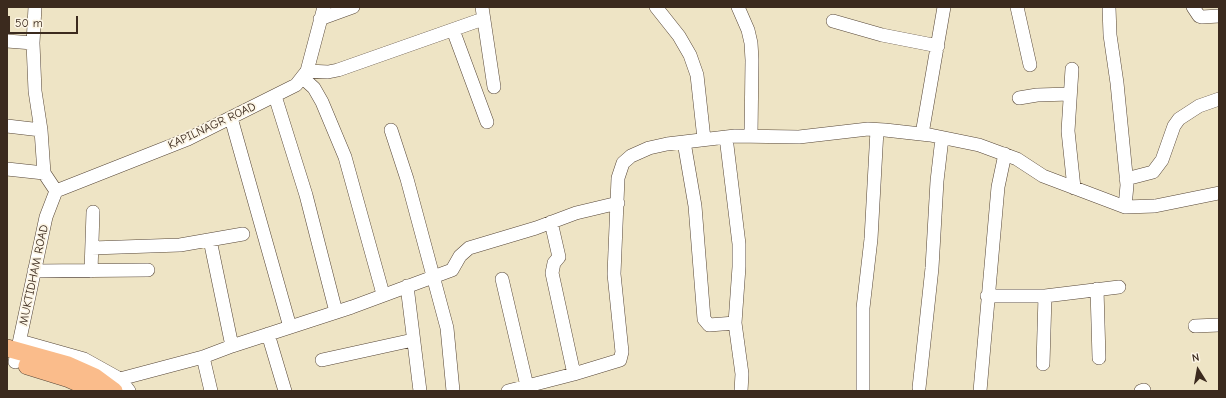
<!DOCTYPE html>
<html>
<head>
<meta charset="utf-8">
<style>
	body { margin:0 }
	#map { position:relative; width:1226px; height:398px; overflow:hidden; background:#eee4c5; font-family:"Comic Neue",sans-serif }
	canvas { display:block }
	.frame { position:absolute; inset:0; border:8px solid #3b2a1e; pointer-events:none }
	.north { position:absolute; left:1178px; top:350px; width:40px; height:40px; -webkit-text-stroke:3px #fcf5e5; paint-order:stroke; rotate:349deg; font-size:11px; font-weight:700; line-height:16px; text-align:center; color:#3b2a1e }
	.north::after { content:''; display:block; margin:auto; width:14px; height:18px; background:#3b2a1e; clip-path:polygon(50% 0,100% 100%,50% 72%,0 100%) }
	.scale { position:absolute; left:8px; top:16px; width:70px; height:18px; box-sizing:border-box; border:2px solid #3b2a1e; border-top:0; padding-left:5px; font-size:12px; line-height:14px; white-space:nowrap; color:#3b2a1e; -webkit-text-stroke:3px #fcf5e5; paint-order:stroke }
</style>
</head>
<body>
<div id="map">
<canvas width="1226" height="398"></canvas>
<div class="frame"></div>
<div class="north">N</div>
<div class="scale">50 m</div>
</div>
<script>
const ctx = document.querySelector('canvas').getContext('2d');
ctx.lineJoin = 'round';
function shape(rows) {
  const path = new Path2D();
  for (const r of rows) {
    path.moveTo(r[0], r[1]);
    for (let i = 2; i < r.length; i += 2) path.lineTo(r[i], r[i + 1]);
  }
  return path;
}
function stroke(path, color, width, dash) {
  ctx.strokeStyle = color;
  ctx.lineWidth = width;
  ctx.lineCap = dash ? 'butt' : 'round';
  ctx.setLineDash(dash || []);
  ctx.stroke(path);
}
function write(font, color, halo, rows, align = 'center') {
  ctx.font = font + ' "Comic Neue",sans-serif';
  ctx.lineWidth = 3.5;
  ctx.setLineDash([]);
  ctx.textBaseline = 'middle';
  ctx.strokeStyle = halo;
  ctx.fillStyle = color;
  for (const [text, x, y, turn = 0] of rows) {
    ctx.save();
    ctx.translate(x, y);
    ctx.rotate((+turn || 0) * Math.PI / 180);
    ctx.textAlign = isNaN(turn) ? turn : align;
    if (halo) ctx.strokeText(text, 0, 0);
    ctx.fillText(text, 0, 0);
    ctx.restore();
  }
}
const minor = shape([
	[35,7,33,43,35,91,41,130,44,173,56,191],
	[482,7,494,87],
	[656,7,679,36,690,55,697,75,704,139],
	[738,7,748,30,751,43,752,60,751,136],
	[1017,7,1030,65],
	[1109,7,1110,35,1117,83,1127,185,1125,207],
	[1193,7,1199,16,1202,17,1219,16],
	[320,19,353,7],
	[833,21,882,35,938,46],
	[453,30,487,122],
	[7,41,33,43],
	[1072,69,1068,131,1074,188],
	[307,71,328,72,338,70,483,19],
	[303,78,314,88,322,102,345,157,383,294],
	[275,96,306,195,336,312],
	[1019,98,1037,95,1070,94],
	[231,118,290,327],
	[7,126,41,130],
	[391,130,407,179,447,328,453,391],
	[922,134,944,7],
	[726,137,739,244,739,267,735,323,742,374,741,391],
	[684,142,695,206,704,319,709,325,735,323],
	[7,169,44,173],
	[1126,179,1153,172,1162,160,1174,126,1179,119,1199,106,1219,99],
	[551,222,559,257,554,263,552,273,574,374],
	[210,240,232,346],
	[92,248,180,245,243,234],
	[34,271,148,270],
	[91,271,93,212],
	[502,279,527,386],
	[407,286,420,391],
	[1097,289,1099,358],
	[987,296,1045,296,1119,287],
	[1195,326,1219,325],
	[268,334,285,391],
	[20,341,84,359,120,379,129,391],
	[203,357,211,391],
	[322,360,413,340],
	[15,362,46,217,56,191,188,139,296,85,307,71,324,7],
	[1043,364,1045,296],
	[120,379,203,357,232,346,352,307,452,270,460,256,469,248,536,228,576,213,618,203],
	[919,388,932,268,937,181,942,138],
	[508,391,574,374,620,360,622,352,614,274,618,178,623,163,631,156,649,148,667,144,735,136,799,137,868,129,885,130,930,135,979,145,1017,159,1043,176,1125,207,1155,206,1219,193],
	[863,391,863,308,871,239,877,130],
	[980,391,998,187,1005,154],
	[1141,391,1144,390]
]);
const major = shape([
	[7,348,68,365,95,377,114,391],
	[27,366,69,379,96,391]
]);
stroke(minor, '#564637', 14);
stroke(major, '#564637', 18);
stroke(minor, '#fff', 13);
stroke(major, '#fabc8b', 17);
write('12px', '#3b2a1e', '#fcf5e5', [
	["KAPILNAGR ROAD",212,126,-25],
	["MUKTIDHAM ROAD",34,275,-78]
]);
</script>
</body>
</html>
